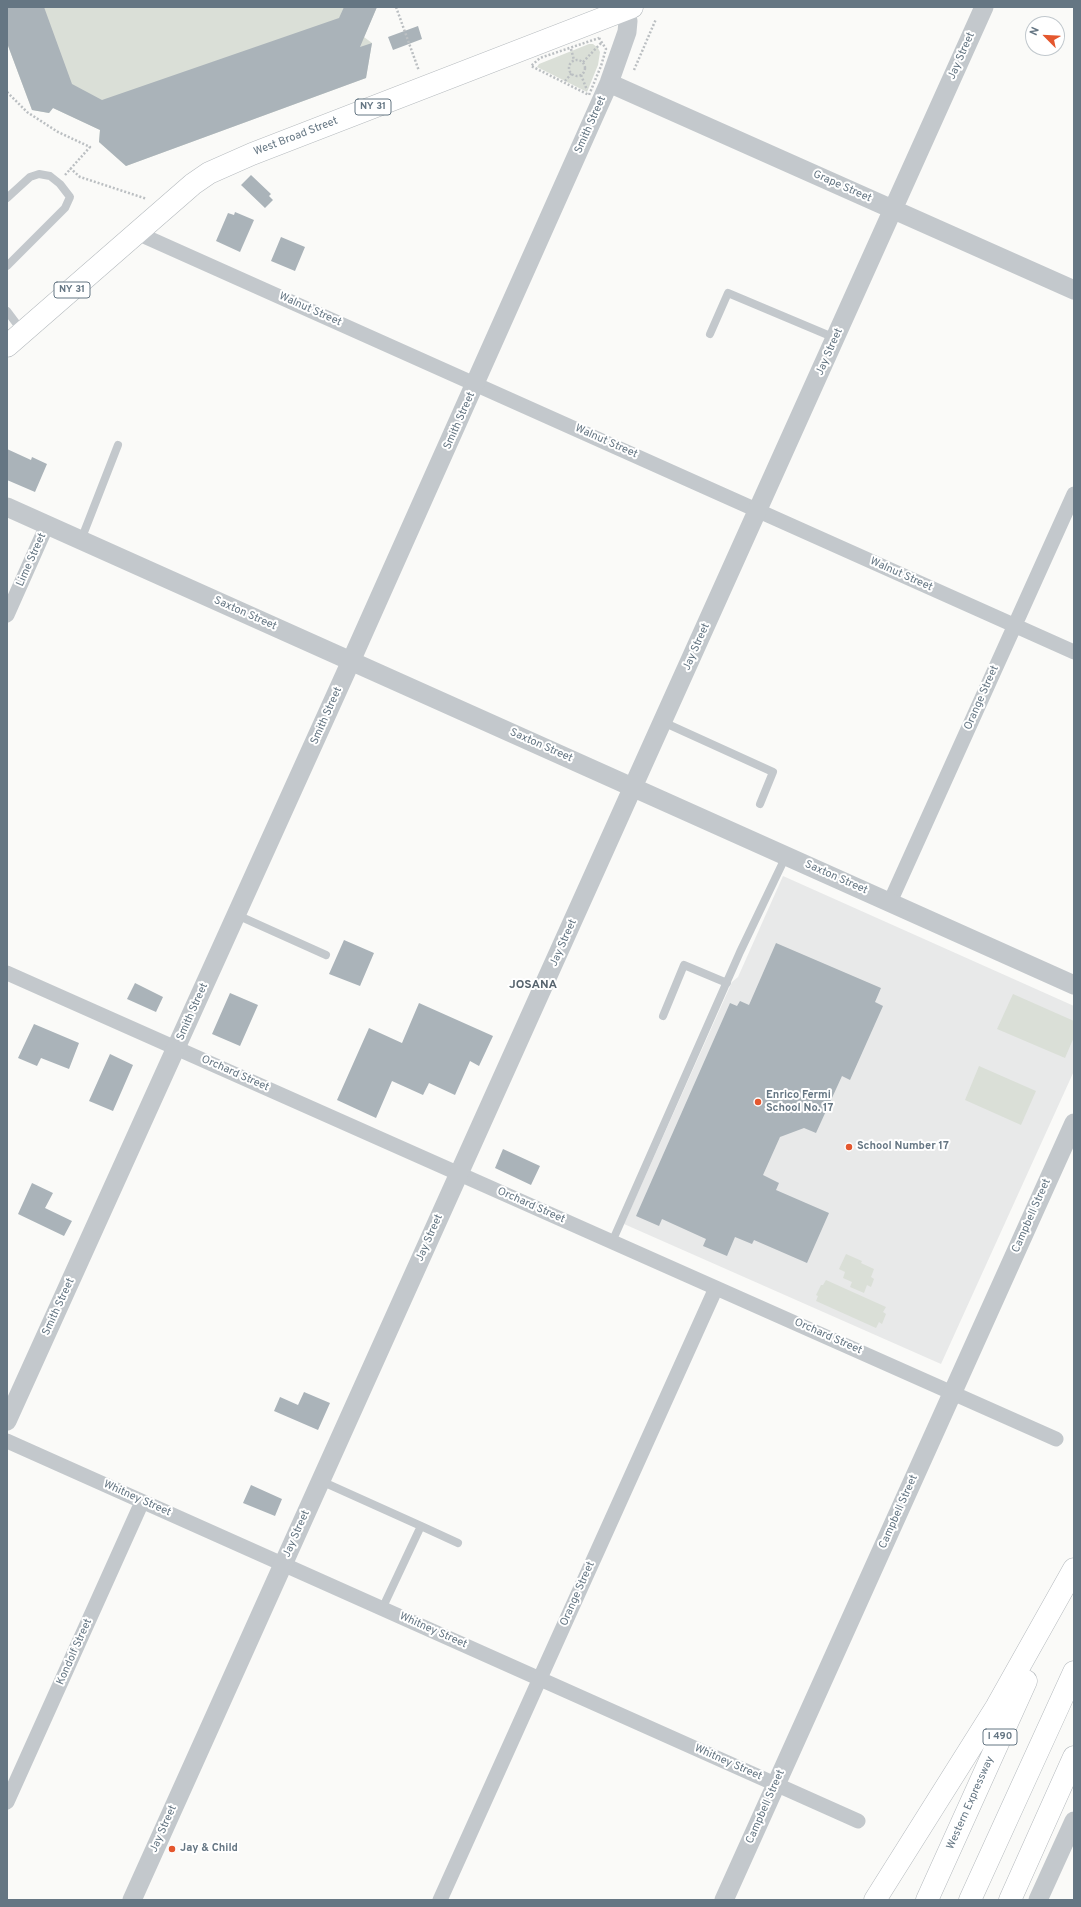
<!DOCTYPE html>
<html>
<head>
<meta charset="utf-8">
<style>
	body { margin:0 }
	#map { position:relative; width:1081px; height:1907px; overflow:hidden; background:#fafaf8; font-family:Overpass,sans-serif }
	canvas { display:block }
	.frame { position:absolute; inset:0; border:8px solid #657683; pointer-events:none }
	.north { position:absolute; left:1025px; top:16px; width:40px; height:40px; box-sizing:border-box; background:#fff; border:1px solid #c1c8cd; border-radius:50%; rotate:294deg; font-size:11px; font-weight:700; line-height:16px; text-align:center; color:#657683 }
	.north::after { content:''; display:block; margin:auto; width:14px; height:18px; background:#e4572e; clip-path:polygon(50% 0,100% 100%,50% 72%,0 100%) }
</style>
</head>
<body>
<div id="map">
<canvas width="1081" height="1907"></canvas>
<div class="frame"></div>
<div class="north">N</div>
</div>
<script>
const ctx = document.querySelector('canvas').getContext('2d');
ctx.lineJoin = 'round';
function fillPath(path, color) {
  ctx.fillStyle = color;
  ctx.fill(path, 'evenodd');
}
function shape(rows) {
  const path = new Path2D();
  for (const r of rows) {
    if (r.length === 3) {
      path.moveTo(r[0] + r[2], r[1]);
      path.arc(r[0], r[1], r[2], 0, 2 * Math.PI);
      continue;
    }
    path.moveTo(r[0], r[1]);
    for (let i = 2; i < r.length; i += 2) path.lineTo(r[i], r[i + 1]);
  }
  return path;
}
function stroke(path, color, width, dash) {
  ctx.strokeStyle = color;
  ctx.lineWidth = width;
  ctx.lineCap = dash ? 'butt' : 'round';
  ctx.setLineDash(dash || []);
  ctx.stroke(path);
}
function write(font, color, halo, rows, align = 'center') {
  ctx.font = font + ' Overpass,sans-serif';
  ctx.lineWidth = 4;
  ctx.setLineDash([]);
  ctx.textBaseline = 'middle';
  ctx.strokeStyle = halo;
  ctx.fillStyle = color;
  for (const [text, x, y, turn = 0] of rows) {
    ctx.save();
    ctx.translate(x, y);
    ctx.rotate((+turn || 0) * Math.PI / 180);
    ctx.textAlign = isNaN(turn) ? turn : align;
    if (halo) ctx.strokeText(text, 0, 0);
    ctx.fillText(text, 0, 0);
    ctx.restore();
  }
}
fillPath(shape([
	[783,876,1074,1006,1074,1071,941,1364,624,1224,732,982,738,977]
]), '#e8e9e9');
fillPath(shape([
	[7,7,377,7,364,37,372,43,366,78,126,166,99,142,100,130,53,108,49,113,32,110,7,43],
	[589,44,593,44,598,48,600,52,598,65,587,92,537,67,539,64],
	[1013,994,1074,1021,1074,1037,1065,1058,997,1029],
	[979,1066,1036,1091,1021,1125,965,1100],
	[846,1254,862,1261,861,1263,874,1269,871,1277,874,1279,871,1287,867,1285,864,1293,850,1287,852,1282,843,1278,845,1272,839,1269],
	[826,1280,886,1307,883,1312,886,1314,882,1324,879,1322,876,1328,816,1301,818,1296,816,1295,821,1285,823,1285]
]), '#dadfd7');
fillPath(shape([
	[7,7,44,7,72,84,102,100,339,18,344,7,377,7,360,47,372,43,366,78,126,166,99,142,100,130,53,108,49,113,32,110,7,43],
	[418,26,422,39,393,50,388,37],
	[251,175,271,194,269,196,273,200,265,208,241,185],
	[235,212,254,220,240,252,216,241,228,213,234,215],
	[281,237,305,247,295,271,271,261],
	[7,449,31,460,32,457,47,464,35,492,7,480],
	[344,940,374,953,360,986,329,974],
	[776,943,881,988,875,1002,883,1006,850,1080,842,1076,816,1133,804,1128,780,1137,763,1175,779,1183,776,1190,829,1213,807,1263,754,1240,752,1244,735,1237,727,1256,703,1246,706,1239,662,1219,659,1226,636,1216,730,1003,737,1006,740,1001,749,1005],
	[135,983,163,997,156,1012,127,999],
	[230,993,258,1005,240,1046,212,1034],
	[419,1003,493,1036,479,1066,470,1061,455,1095,429,1083,423,1095,392,1081,376,1118,337,1100,369,1028,402,1043],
	[34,1024,79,1043,69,1069,41,1058,37,1066,18,1058],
	[110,1054,133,1065,113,1111,89,1101],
	[503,1149,540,1166,531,1185,495,1168],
	[32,1183,53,1193,45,1208,72,1221,64,1236,18,1214],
	[304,1392,330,1403,318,1430,274,1411,280,1397,298,1405],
	[251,1485,282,1499,275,1516,243,1503]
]), '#aab3b9');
const primary = shape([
	[7,346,193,184,209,173,252,154,632,7]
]);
const motorway = shape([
	[875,1900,997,1706,1074,1569],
	[927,1900,1026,1681],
	[970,1900,1074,1672],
	[1010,1900,1074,1757]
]);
stroke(primary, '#b5babe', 23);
stroke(motorway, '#b4b9bd', 23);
stroke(shape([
	[396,7,419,71],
	[599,38,606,49,601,66,589,95,531,66,540,58,599,38],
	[571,49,574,60],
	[577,68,8],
	[583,62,602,42],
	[634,70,656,19],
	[581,75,587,90],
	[565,81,572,73],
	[7,92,27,112,58,132,90,147,65,175],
	[70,168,80,177,147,199]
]), '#bbbfc2', 2.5, [2, 2]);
stroke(shape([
	[7,198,30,177,39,174,50,176,60,184,70,197,65,208,7,266],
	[7,311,22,331],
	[710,334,728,293,835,338],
	[81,540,118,445],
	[663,722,773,772,760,804],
	[237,915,326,955],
	[663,1016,684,965,727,983],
	[612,1242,740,952,786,856],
	[321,1481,421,1526,382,1609],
	[421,1526,458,1543]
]), '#c3c8cc', 8);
stroke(shape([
	[137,233,1074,652],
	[7,615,47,525],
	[890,902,1074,494],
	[7,973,1056,1439],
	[7,1441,858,1821],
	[7,1802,142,1502],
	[440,1900,716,1288]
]), '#c3c8cc', 15);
stroke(shape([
	[609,83,1074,290],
	[7,507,1074,985],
	[7,1421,351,661,609,83,627,32,628,21,624,7],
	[132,1900,984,7],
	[724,1900,1074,1123],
	[1038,1900,1074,1821]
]), '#c3c8cc', 19);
stroke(primary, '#fff', 22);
stroke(motorway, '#fff', 22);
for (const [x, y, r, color] of [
	[758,1102,4,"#e4572e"],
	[849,1147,4,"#e4572e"],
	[172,1849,4,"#e4572e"]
]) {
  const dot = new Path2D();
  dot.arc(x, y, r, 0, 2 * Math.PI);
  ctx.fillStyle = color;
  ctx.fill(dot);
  stroke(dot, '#fff', 1.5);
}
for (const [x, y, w] of [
	[373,107,36],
	[72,290,36],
	[1000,1737,34]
]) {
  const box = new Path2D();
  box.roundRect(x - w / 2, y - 8, w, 16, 3);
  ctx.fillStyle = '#fff';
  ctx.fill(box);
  stroke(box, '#657683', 1);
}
write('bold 10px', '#657683', null, [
	["NY 31",373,107],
	["NY 31",72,290],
	["I 490",1000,1737]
]);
write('11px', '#657683', '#fff', [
	["Jay Street",962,56,-66],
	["Smith Street",591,125,-66],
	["West Broad Street",296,137,-21],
	["Grape Street",842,187,24],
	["Walnut Street",310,310,24],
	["Jay Street",830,352,-66],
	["Smith Street",460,421,-66],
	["Walnut Street",606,442,24],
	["Lime Street",32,560,-66],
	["Walnut Street",901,575,24],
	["Saxton Street",245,614,24],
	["Jay Street",697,647,-66],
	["Orange Street",982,698,-66],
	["Smith Street",327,716,-66],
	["Saxton Street",541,746,24],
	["Saxton Street",836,878,24],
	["Jay Street",564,943,-66],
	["Smith Street",193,1012,-66],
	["Orchard Street",235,1074,24],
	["Orchard Street",531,1206,24],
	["Campbell Street",1032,1216,-66],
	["Jay Street",430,1238,-66],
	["Smith Street",59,1307,-65],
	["Orchard Street",828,1337,24],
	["Whitney Street",137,1499,24],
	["Campbell Street",899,1512,-66],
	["Jay Street",297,1534,-66],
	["Orange Street",578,1594,-66],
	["Whitney Street",433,1631,24],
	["Kondolf Street",75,1652,-66],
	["Whitney Street",728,1763,24],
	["Western Expressway",971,1803,-66],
	["Campbell Street",766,1807,-66],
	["Jay Street",164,1829,-66]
]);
write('bold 11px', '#657683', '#fff', [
	["Enrico Fermi",766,1096],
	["School No. 17",766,1109],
	["School Number 17",857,1147],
	["Jay & Child",180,1849]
], 'left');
write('bold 12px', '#57646e', '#fff', [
	["JOSANA",533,986]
]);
</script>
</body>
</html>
